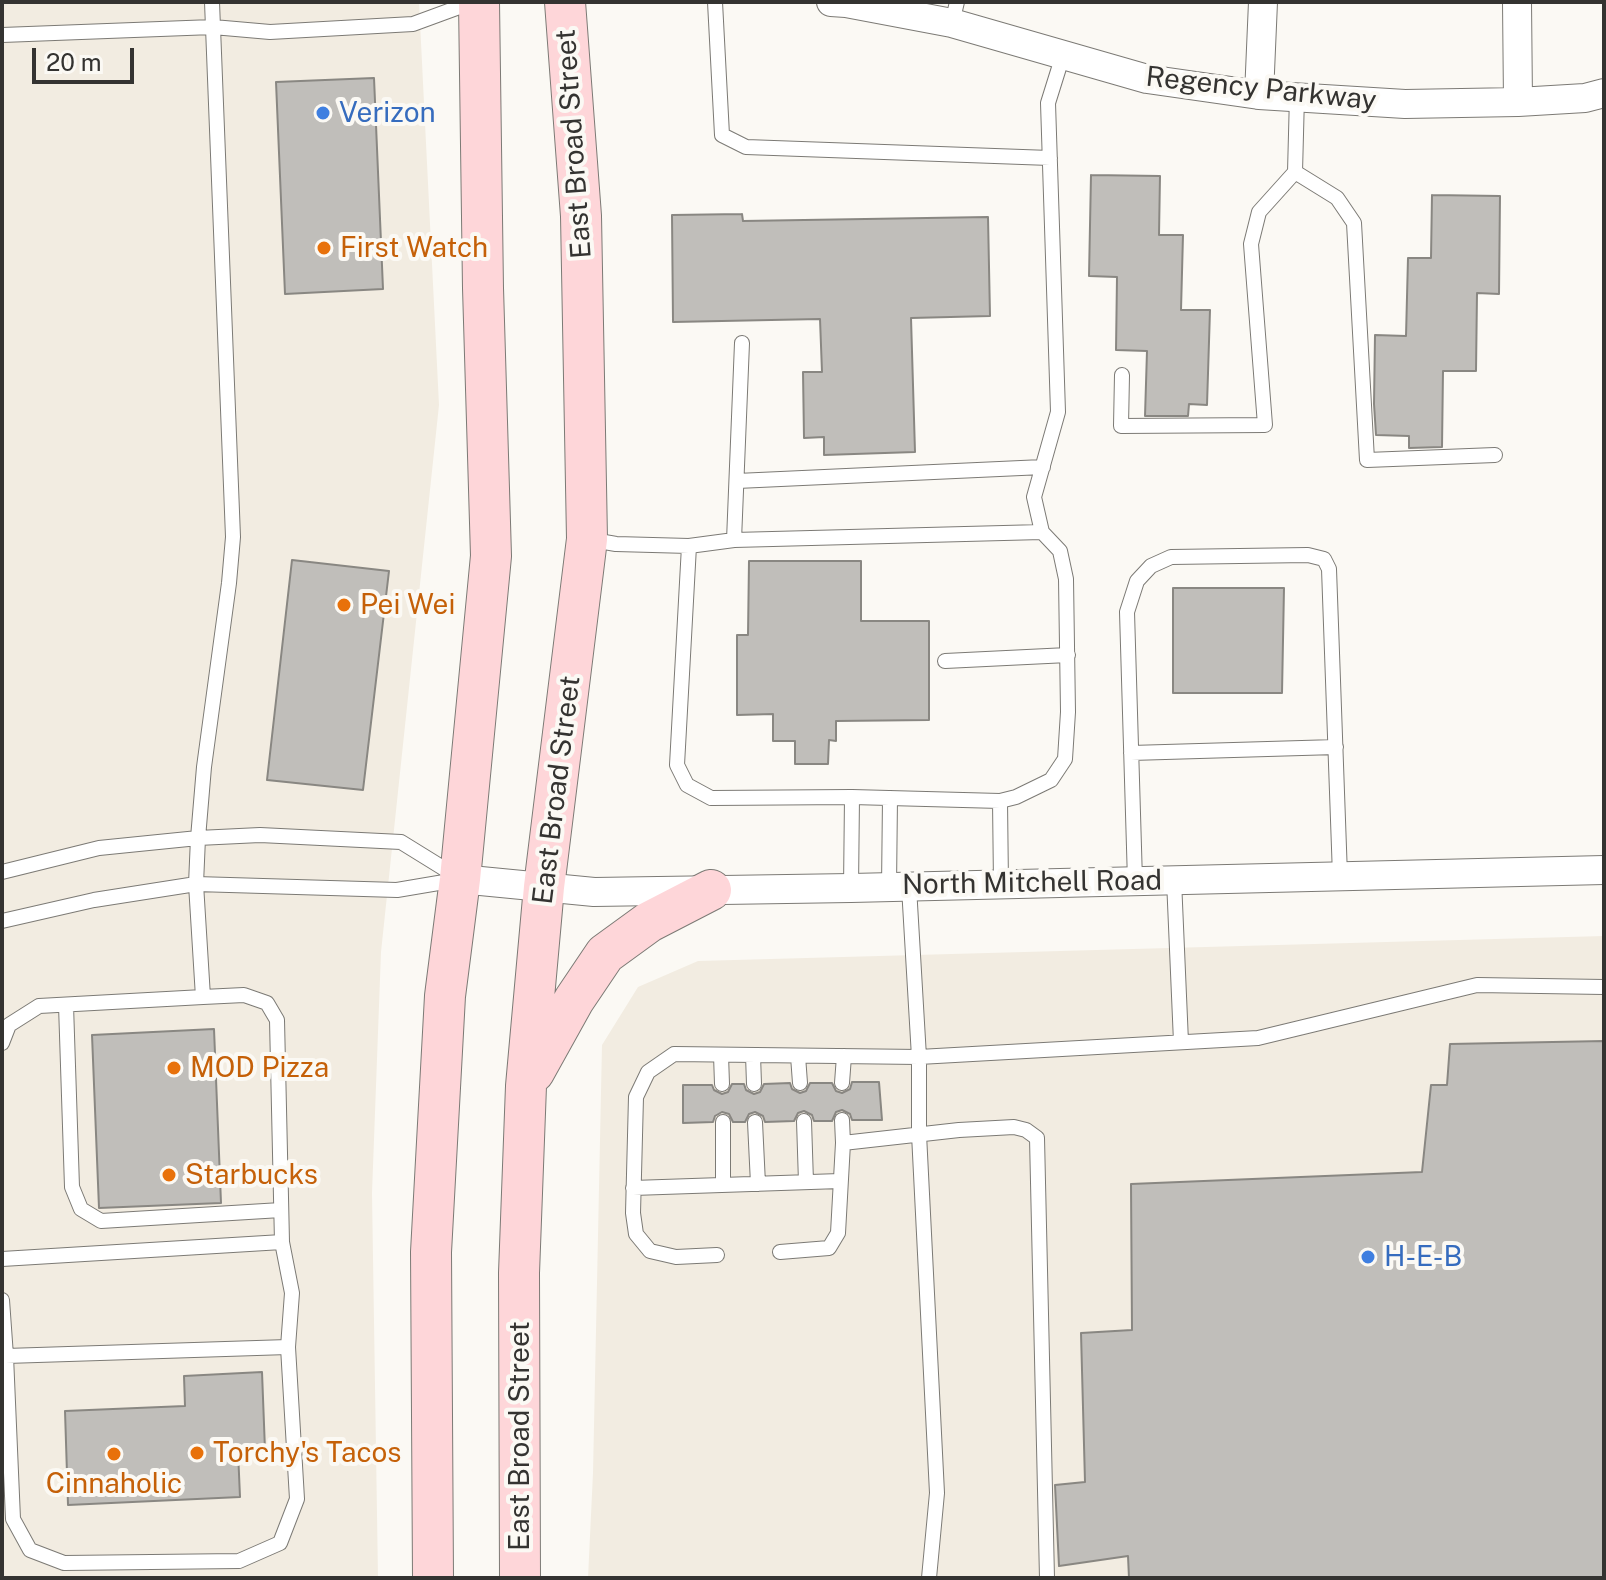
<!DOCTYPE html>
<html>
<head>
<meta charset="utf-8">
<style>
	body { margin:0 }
	#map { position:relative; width:1606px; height:1580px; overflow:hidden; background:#fbf9f4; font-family:"Public Sans",sans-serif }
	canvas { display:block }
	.frame { position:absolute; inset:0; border:4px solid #343331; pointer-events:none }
	.scale { position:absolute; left:32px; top:48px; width:102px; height:36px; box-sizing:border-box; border:4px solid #343331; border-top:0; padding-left:10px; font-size:24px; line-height:28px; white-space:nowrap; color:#343331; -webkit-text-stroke:6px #fbf9f4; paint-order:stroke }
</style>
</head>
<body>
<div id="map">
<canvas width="1606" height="1580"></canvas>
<div class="frame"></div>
<div class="scale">20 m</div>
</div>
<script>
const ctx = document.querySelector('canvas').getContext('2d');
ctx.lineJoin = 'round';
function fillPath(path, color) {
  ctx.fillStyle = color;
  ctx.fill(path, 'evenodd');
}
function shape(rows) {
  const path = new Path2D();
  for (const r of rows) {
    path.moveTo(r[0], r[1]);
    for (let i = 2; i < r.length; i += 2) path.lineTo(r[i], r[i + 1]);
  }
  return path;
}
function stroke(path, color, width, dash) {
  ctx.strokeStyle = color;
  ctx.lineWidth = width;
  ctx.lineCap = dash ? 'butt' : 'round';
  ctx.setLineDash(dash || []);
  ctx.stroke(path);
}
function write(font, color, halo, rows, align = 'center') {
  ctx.font = font + ' "Public Sans",sans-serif';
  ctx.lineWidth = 8;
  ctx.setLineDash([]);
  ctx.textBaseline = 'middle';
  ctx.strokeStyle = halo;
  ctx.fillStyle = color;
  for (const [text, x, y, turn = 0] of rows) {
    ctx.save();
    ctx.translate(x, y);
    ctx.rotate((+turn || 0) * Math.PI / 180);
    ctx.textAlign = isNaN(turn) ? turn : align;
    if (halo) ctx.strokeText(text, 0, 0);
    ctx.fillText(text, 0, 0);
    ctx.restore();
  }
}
fillPath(shape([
	[2,2,419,2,439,405,381,952,372,1193,378,1578,2,1578],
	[1604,936,1604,1578,588,1578,593,1473,602,1045,638,987,698,961]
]), '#f2ece1');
const building = shape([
	[374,78,383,289,285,294,276,82,374,78],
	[1091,175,1160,176,1159,235,1183,235,1181,310,1210,310,1207,405,1189,404,1188,416,1145,416,1147,351,1116,350,1117,277,1089,276,1091,175],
	[1432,195,1500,196,1499,294,1477,293,1476,371,1443,371,1442,447,1409,448,1409,436,1376,435,1374,404,1375,335,1406,336,1408,258,1431,258,1432,195],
	[742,214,743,221,988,217,990,316,911,318,915,452,824,455,824,437,804,438,803,372,822,372,820,319,673,322,672,215,742,214],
	[292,560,389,571,363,790,267,780,292,560],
	[749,561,861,561,861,621,929,621,929,720,836,721,836,741,829,740,828,764,795,764,795,741,773,741,773,714,737,715,737,635,748,635,749,561],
	[1173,588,1284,588,1282,693,1173,693,1173,588],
	[214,1029,221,1203,99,1208,92,1035,214,1029],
	[1604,1041,1604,1578,1129,1578,1128,1556,1059,1566,1055,1485,1085,1482,1081,1333,1132,1330,1131,1184,1422,1172,1431,1085,1447,1085,1450,1044,1604,1041],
	[852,1082,879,1082,882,1120,852,1120,850,1114,842,1110,836,1112,832,1121,814,1121,812,1115,804,1111,798,1113,794,1121,765,1122,763,1116,755,1112,749,1114,745,1122,733,1122,729,1114,722,1112,715,1116,713,1122,683,1123,683,1085,712,1085,714,1090,722,1094,728,1092,732,1084,744,1084,746,1090,754,1094,760,1092,764,1084,790,1083,792,1089,800,1093,806,1091,810,1083,832,1083,836,1091,842,1093,850,1089,852,1082],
	[262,1372,265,1450,238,1451,240,1497,68,1505,65,1411,185,1406,184,1376,262,1372]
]);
fillPath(building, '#c0beba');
stroke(building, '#898782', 2);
const service = shape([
	[715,2,722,135,746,147,1050,158],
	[952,23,957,2],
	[2,35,213,27,270,32,413,24,473,2],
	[1297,96,1295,172,1337,198,1354,223,1367,460,1495,455],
	[1122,375,1121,426,1265,425,1251,244,1259,212,1295,172],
	[737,481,1043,467],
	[587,539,616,544,689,546,734,540,1042,532],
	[734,540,742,343],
	[689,546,677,765,687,785,711,798,852,797,1000,801],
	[945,661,1068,655],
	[1131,753,1336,747],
	[2,872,99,848,198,838,260,835,401,842,456,876],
	[1174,880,1181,1042],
	[1135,881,1127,612,1137,581,1151,566,1171,557,1308,555,1324,559,1329,569,1340,876],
	[1001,884,1000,801,1016,797,1051,780,1065,759,1068,712,1066,579,1060,551,1042,532,1034,497,1058,412,1048,103,1063,55],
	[889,887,890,798],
	[909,887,919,1057,1258,1038,1477,985,1604,987],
	[851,888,852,797],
	[2,921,94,900,196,884,397,890,456,880],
	[66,1005,72,1187,81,1209,101,1221,281,1210],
	[2,1043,9,1025,39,1006,203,997],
	[721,1055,722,1084],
	[753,1055,754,1084],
	[798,1056,800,1083],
	[842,1083,844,1056],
	[842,1120,843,1143],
	[804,1121,806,1182],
	[723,1122,723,1185],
	[755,1122,758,1184],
	[633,1188,840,1181],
	[780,1252,829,1248,838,1233,843,1143,959,1130,1014,1127,1026,1130,1037,1138,1047,1578],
	[717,1255,676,1257,650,1251,636,1234,633,1213,636,1097,648,1072,674,1054,919,1057,919,1134,937,1493,929,1578],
	[2,1259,282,1242,277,1020,267,1003,244,995,203,997,196,884,198,838,204,767,229,583,233,537,212,2],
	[2,1300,6,1356,13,1519,30,1550,64,1563,239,1561,280,1543,297,1499,288,1347,292,1293,282,1242],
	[6,1356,288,1347]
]);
const minor = shape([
	[831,2,846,3,952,23,1147,79,1259,95,1405,104,1518,102,1585,98,1604,93],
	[1517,2,1518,102],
	[1259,95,1263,2],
	[460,879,594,892,851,888,1604,870]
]);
const secondary = shape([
	[534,1072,574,1000,605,954,649,922,711,890],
	[433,1578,431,1252,445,996,460,879,491,556,483,288,479,2],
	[520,1578,519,1273,526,1086,544,887,587,539,581,216,565,2]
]);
stroke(service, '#7c7a75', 16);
stroke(minor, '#7c7a75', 30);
stroke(secondary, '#7c7a75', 42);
stroke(service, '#fff', 14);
stroke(minor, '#fff', 28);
stroke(secondary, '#fed6d9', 40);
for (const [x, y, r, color] of [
	[323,113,8,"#3f7fe0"],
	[324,248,8,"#e8710a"],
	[344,605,8,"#e8710a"],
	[174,1068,8,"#e8710a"],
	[169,1175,8,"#e8710a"],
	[1368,1257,8,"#3f7fe0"],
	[197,1453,8,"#e8710a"],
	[114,1454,8,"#e8710a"]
]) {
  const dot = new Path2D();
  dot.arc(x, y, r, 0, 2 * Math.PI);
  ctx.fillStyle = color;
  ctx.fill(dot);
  stroke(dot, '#fbf9f4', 3);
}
write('28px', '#343331', '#fbf9f4', [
	["Regency Parkway",1261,89,6],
	["East Broad Street",574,144,-94],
	["East Broad Street",557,790,-83],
	["North Mitchell Road",1032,883,-1],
	["East Broad Street",520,1436,-90]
]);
write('28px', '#366cbe', '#fbf9f4', [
	["Verizon",339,113],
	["H-E-B",1384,1257]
], 'left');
write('28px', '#c56008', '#fbf9f4', [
	["First Watch",340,248],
	["Pei Wei",360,605],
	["MOD Pizza",190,1068],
	["Starbucks",185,1175],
	["Torchy's Tacos",213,1453],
	["Cinnaholic",114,1484,"center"]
], 'left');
</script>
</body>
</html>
